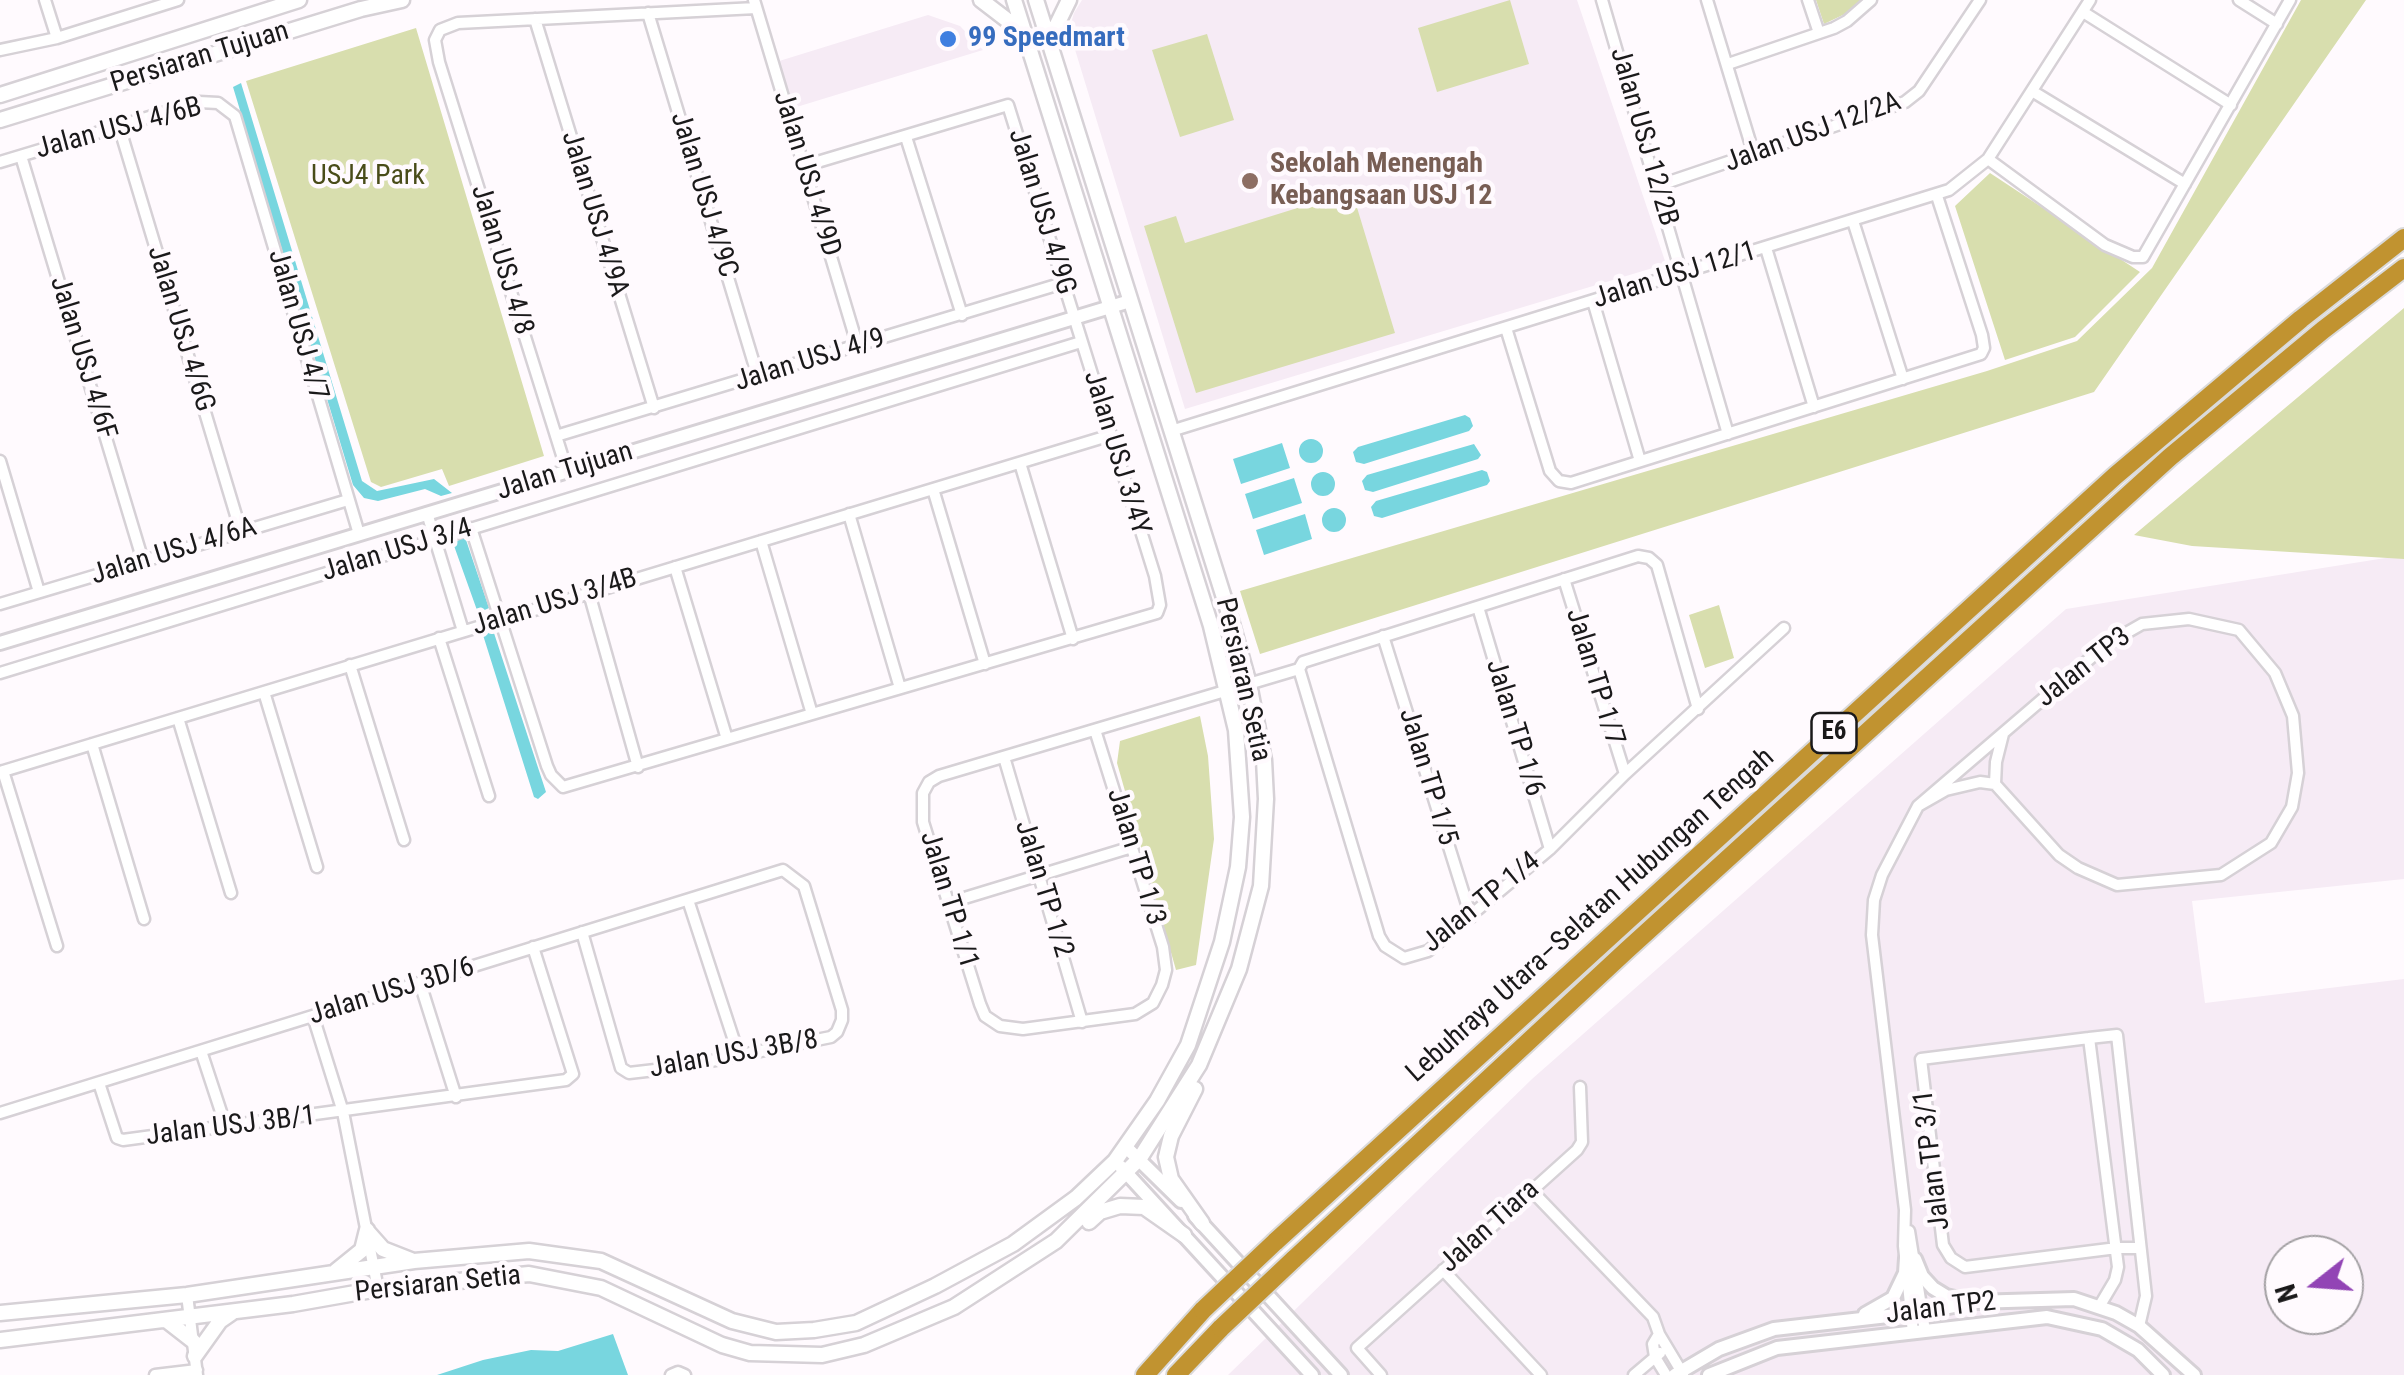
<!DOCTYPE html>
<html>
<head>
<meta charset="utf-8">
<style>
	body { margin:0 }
	#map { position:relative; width:2404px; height:1375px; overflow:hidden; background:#fffafe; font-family:"Roboto Condensed",sans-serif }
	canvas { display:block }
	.north { position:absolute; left:2264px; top:1235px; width:100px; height:100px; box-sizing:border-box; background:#fffafe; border:2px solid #a3a0a3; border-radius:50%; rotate:253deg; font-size:28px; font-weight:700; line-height:40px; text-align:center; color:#1a191a }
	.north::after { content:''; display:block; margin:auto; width:35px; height:45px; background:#9244b5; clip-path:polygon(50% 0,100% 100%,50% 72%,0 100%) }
</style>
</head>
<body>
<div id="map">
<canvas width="2404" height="1375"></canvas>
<div class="north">N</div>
</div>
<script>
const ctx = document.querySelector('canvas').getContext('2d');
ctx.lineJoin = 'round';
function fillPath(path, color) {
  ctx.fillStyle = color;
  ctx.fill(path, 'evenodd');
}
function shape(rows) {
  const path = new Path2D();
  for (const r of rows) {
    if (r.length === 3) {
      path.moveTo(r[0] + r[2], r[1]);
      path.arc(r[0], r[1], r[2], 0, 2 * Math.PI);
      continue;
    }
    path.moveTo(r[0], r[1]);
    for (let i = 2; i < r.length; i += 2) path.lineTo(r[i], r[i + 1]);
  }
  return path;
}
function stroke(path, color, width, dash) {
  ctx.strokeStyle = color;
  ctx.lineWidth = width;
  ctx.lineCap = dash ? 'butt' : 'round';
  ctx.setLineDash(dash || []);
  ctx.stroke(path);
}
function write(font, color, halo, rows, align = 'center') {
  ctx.font = font + ' "Roboto Condensed",sans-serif';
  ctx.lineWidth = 9;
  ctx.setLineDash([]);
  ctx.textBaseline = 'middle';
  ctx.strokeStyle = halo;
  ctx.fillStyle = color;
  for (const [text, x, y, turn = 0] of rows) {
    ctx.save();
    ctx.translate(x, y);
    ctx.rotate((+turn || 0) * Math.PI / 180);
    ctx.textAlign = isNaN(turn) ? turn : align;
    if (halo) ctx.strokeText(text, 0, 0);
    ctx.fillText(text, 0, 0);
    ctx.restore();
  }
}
fillPath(shape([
	[1082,0,1577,0,1666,264,1185,409,1069,30,1074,13],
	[928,15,960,26,983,50,790,109,776,62],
	[2404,555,2404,879,2192,901,2205,1003,2404,979,2404,1375,1228,1375,1532,1079,2066,609],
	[2284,1255,2344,1255,2344,1315,2284,1315]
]), '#f6ebf5');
fillPath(shape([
	[1510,0,1529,64,1437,92,1418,28],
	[1816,0,1862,0,1847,13,1824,24],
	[2301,0,2366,0,2094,392,1260,654,1240,591,1987,371,2077,341,2152,268],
	[416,28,544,456,449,486,442,469,381,487,371,482,246,81],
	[1207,34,1234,120,1180,137,1152,50],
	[1990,173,2140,272,2075,337,2005,360,1955,206],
	[1352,191,1395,333,1196,393,1144,226,1176,216,1185,243],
	[2404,308,2404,559,2192,546,2134,535],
	[1719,605,1734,658,1705,668,1689,615],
	[1200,716,1208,756,1214,839,1196,965,1176,970,1117,763,1120,741]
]), '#d8deae');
fillPath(shape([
	[241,83,362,481,377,491,434,479,452,493,441,496,425,489,378,501,364,498,353,485,233,87],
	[1465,415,1470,418,1473,426,1469,431,1364,464,1356,462,1353,452,1358,447],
	[1311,451,12],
	[1282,443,1290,468,1241,484,1233,459],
	[1474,444,1481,455,1478,459,1373,492,1365,490,1362,481,1367,475],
	[1482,470,1487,472,1490,481,1487,485,1382,518,1374,516,1371,507,1376,501],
	[1323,484,12],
	[1294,478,1302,503,1253,519,1245,494],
	[1334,520,12],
	[1305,514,1312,539,1264,555,1256,530],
	[465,537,489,608,478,613,453,543],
	[493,630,546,792,538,799,534,797,483,635],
	[613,1334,628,1375,437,1375,483,1360,531,1350,558,1351]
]), '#78d6df');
const minor = shape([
	[45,0,57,38],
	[754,0,858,347],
	[1602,0,1728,434],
	[1707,0,1754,155],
	[1808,0,1819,33],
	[2239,0,2277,24],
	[2083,12,2231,105],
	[648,13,758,377],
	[535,19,654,408],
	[0,50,57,38,178,0],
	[1728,64,1834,28,1847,21,1871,0],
	[2032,91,2185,184],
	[119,126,241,532],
	[906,137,962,315],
	[21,156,143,561],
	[1988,159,2105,245,2133,257,2143,257,2290,0],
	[0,162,199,102,218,103,235,116,359,534],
	[1657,186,1905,102,1919,91,1980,0],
	[1853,221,1903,379],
	[1766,248,1814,407],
	[1593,301,1640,461],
	[1506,328,1550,471,1559,481,1571,483,1981,354,1984,348,1982,335,1937,196],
	[1171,431,1949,190,1988,159,2090,0],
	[556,436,1063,283],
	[0,461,39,592],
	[1020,463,1073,639],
	[567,471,439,62,435,40,440,30,458,23,756,8],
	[933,489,985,664],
	[427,513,463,631],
	[849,514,900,688],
	[471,528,547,766,551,775,563,787,1157,613,1160,605,1155,576,1008,105,804,166],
	[761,541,812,714],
	[675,567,727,739],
	[1564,579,1625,774],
	[589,593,638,767],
	[0,604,348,500],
	[1478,607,1550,849],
	[1383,636,1471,917],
	[439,638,489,796],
	[350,665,404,840],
	[1299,669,1379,936,1385,946,1404,958,1428,951,1550,849,1625,774,1784,628],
	[0,673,1081,342],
	[264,692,317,867],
	[178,718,231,893],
	[1095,730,1163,947,1166,970,1162,985,1153,1003,1135,1014,1023,1029,1000,1026,985,1016,980,1004,923,822,923,793,929,782,939,776,1299,669,1303,662,1638,556,1649,558,1657,565,1698,709],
	[92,744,144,919],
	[1004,757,1082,1022],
	[3,771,57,946],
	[0,772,1111,435],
	[1995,784,1996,762,2003,734],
	[688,900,739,1056],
	[948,903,1132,847],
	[420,983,456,1097],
	[313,1016,343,1112,378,1289],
	[2089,1038,1921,1059,1943,1245,1951,1258,1965,1267,2117,1248,2139,1248],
	[201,1051,226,1127],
	[99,1083,117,1138,123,1140,566,1080,573,1074,533,947],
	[0,1113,783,870,804,886,842,1010,842,1020,837,1032,831,1037,681,1067,629,1073,621,1068,582,932],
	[1531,1190,1653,1317,1659,1334,1683,1374],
	[1909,1231,1925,1331],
	[1443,1270,1541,1375],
	[187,1295,197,1375],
	[2099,1307,2115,1280,2118,1267,2089,1038,2117,1035,2146,1296,2139,1326],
	[1913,1333,1904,1246,1905,1210,1872,935,1874,900,1882,875,1918,806,2107,644,2142,624,2189,619,2239,630,2275,673,2293,716,2298,773,2292,807,2271,843,2221,875,2117,885,2078,868,2059,855,1995,784,1980,782,1946,790,1918,806],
	[1659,1334,1653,1344,1655,1357,1666,1375],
	[155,1375,197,1370],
	[671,1375,678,1372,685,1375],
	[1381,1375,1357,1348,1577,1150,1582,1142,1580,1087],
	[1634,1375,1660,1353]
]);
const tertiary = shape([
	[0,643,1130,301],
	[1126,1147,1181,1201],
	[1121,1167,1312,1375],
	[1195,1216,1341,1375],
	[1915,1259,1922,1276,1933,1288,1946,1296,1968,1301],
	[1865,1314,1893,1298,1905,1273,1906,1258],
	[1675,1375,1719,1349,1774,1329,1923,1312,1974,1302,2074,1299,2116,1313,2139,1326,2194,1375],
	[1709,1375,1777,1348,2047,1317,2102,1329,2138,1350,2163,1375]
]);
const secondary = shape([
	[981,0,1024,33],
	[1049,41,1069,0],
	[0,95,299,0],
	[0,120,361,9,402,0],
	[1195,1089,1171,1136,1166,1157,1171,1179,1202,1223],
	[1089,1222,1100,1212,1120,1206,1144,1207,1184,1235],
	[367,1231,383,1249,411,1260],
	[336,1271,362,1250,367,1230],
	[0,1313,187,1295,414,1261,529,1251,601,1261,732,1321,776,1332,814,1330,856,1323,935,1286,1013,1244,1076,1198,1115,1161,1157,1101,1188,1045,1222,942,1238,867,1242,817,1236,730,1211,626,1014,0],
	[166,1320,193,1341],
	[0,1340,293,1304,378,1289,529,1274,601,1288,722,1345,750,1353,822,1355,864,1345,954,1307,1056,1241,1140,1158,1199,1065,1239,969,1261,886,1266,799,1264,760,1249,684,1231,620,1036,0],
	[195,1356,220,1321,233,1312]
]);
const motorway = shape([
	[1275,1242,2115,476,2301,319,2404,238],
	[1293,1260,1627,950,2170,457,2323,330,2404,268],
	[1145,1375,1203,1310],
	[1176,1375,1221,1328]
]);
stroke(minor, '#d6d1d6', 15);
stroke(tertiary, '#d6d1d6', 18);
stroke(secondary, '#d6d1d6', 19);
stroke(motorway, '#dadada', 22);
stroke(minor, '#fff', 10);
stroke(tertiary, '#fff', 12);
stroke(secondary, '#fff', 14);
stroke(motorway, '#c19330', 18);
const motorwayBridge = shape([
	[1203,1310,1275,1242],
	[1221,1328,1293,1260]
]);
stroke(motorwayBridge, '#dadada', 22, []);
stroke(motorwayBridge, '#c19330', 18);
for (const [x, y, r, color] of [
	[948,39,10,"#3f7fe0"],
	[1250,181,10,"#8d6e63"]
]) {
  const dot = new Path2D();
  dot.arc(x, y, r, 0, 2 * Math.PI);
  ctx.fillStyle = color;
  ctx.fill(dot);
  stroke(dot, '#fffafe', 4);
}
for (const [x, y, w] of [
	[1834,733,45]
]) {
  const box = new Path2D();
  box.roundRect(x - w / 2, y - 20, w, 40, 8);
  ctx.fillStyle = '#fffafe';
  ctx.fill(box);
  stroke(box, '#1a191a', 2.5);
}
write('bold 25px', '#1a191a', null, [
	["E6",1834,733]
]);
write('bold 28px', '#366cbe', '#fffafe', [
	["99 Speedmart",968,39]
], 'left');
write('28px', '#1a191a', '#fffafe', [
	["Persiaran Tujuan",200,58,-17],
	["Jalan USJ 4/6B",119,129,-15],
	["Jalan USJ 12/2A",1813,133,-20],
	["Jalan USJ 12/2B",1643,137,74],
	["Jalan USJ 4/9D",806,174,73],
	["Jalan USJ 4/9C",703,195,73],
	["Jalan USJ 4/9G",1041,212,73],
	["Jalan USJ 4/9A",594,214,73],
	["Jalan USJ 4/8",501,260,73],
	["Jalan USJ 12/1",1675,276,-17],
	["Jalan USJ 4/7",297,325,74],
	["Jalan USJ 4/6G",180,329,73],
	["Jalan USJ 4/6F",82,358,73],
	["Jalan USJ 4/9",810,361,-17],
	["Jalan USJ 3/4Y",1116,453,73],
	["Jalan Tujuan",565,472,-17],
	["Jalan USJ 3/4",397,551,-17],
	["Jalan USJ 4/6A",174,552,-17],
	["Jalan USJ 3/4B",555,603,-17],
	["Jalan TP3",2084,668,-38],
	["Jalan TP 1/7",1594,677,73],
	["Persiaran Setia",1242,680,77],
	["Jalan TP 1/6",1514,728,73],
	["Jalan TP 1/5",1427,777,73],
	["Jalan TP 1/3",1135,857,73],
	["Jalan TP 1/2",1043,889,73],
	["Jalan TP 1/1",948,900,73],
	["Jalan TP 1/4",1482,903,-39],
	["Lebuhraya Utara–Selatan Hubungan Tengah",1591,916,-42],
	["Jalan USJ 3D/6",392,992,-17],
	["Jalan USJ 3B/8",734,1055,-10],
	["Jalan USJ 3B/1",231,1127,-7],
	["Jalan TP 3/1",1933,1160,-97],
	["Jalan Tiara",1490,1227,-42],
	["Persiaran Setia",438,1285,-6],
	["Jalan TP2",1941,1309,-7]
]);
write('bold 28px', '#785e54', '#fffafe', [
	["Sekolah Menengah",1270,165],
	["Kebangsaan USJ 12",1270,197]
], 'left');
write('28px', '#494c19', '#fffafe', [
	["USJ4 Park",368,177]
]);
</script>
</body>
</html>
